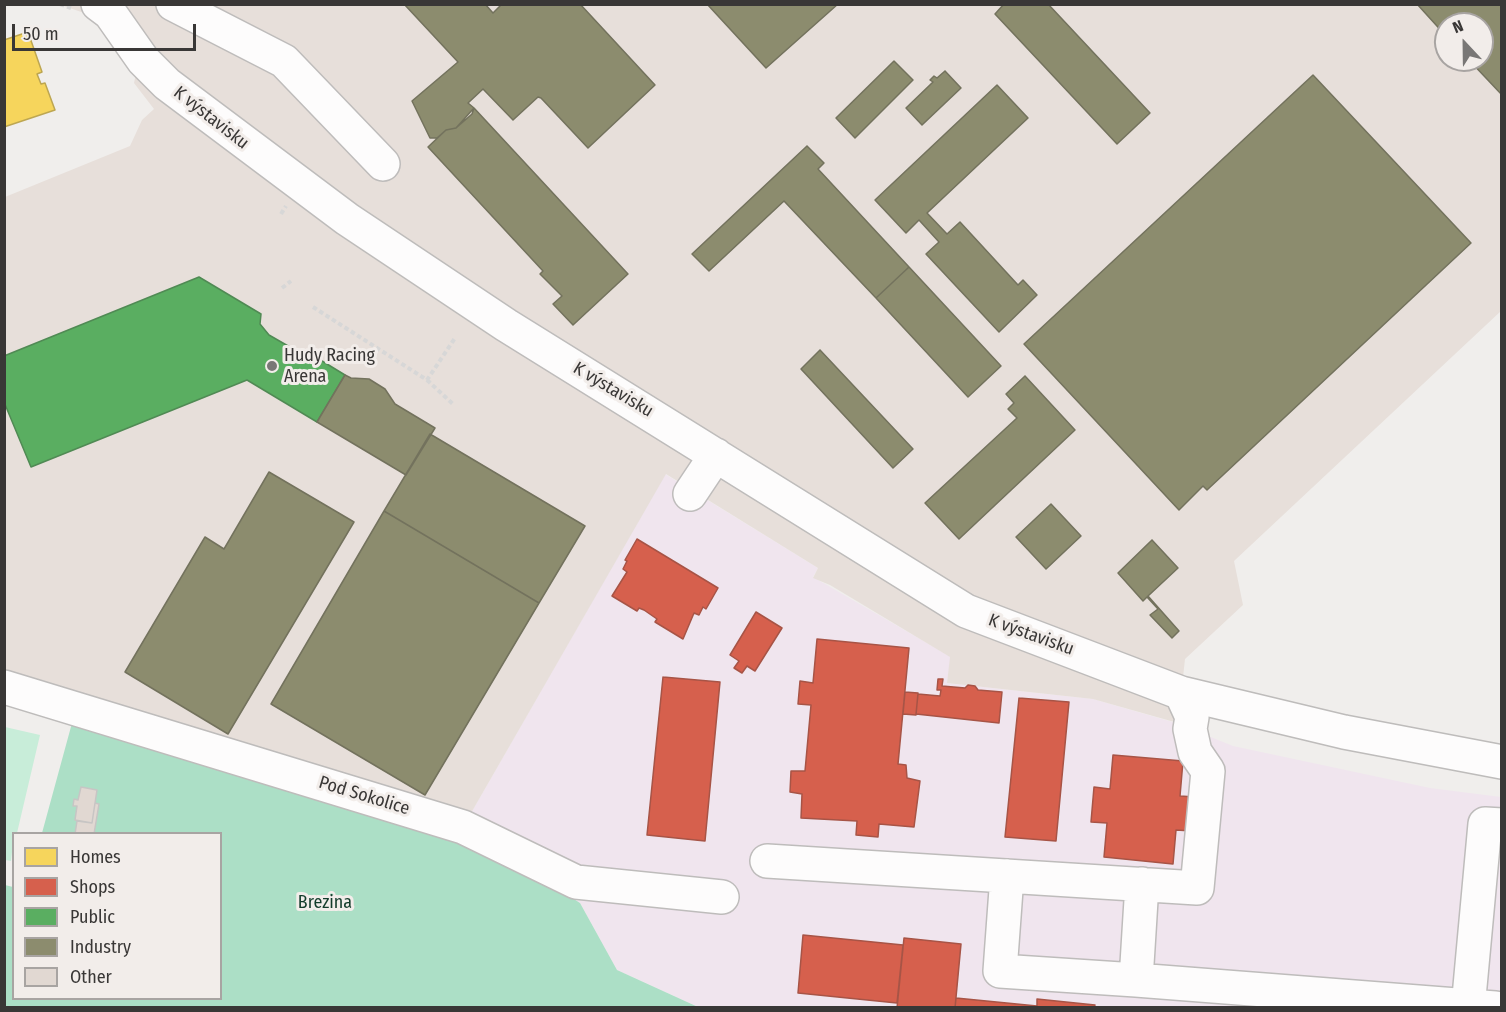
<!DOCTYPE html>
<html>
<head>
<meta charset="utf-8">
<style>
	body { margin:0 }
	#map { position:relative; width:1506px; height:1012px; overflow:hidden; background:#f0eeec; font-family:"Fira Sans Condensed",sans-serif }
	canvas { display:block }
	.frame { position:absolute; inset:0; border:6px solid #393736; pointer-events:none }
	.legend { position:absolute; left:12px; top:832px; width:210px; height:168px; box-sizing:border-box; background:#f2edea; border:2px solid #a8a4a2; margin:0; padding:8px 10px; list-style:none; font-size:18px; color:#393736 }
	.legend li { display:flex; align-items:center; gap:12px; height:30px }
	.legend b { width:30px; border:2px solid #a8a4a2 }
	.north { position:absolute; left:1434px; top:12px; width:60px; height:60px; box-sizing:border-box; background:#f2edea; border:2px solid #a8a4a2; border-radius:50%; rotate:338deg; font-size:16px; font-weight:700; line-height:24px; text-align:center; color:#393736 }
	.north::after { content:''; display:block; margin:auto; width:21px; height:27px; background:#797776; clip-path:polygon(50% 0,100% 100%,50% 72%,0 100%) }
	.scale { position:absolute; left:12px; top:24px; width:184px; height:27px; box-sizing:border-box; border:3px solid #393736; border-top:0; padding-left:8px; font-size:18px; line-height:21px; white-space:nowrap; color:#393736; -webkit-text-stroke:4px #f2edea; paint-order:stroke }
</style>
</head>
<body>
<div id="map">
<canvas width="1506" height="1012"></canvas>
<div class="frame"></div>
<ul class="legend">
<li><b style="height:16px;background:#f6d55c"></b>Homes</li>
<li><b style="height:16px;background:#d6604d"></b>Shops</li>
<li><b style="height:16px;background:#5aae61"></b>Public</li>
<li><b style="height:16px;background:#8c8c6e"></b>Industry</li>
<li><b style="height:16px;background:#e1d8d2"></b>Other</li>
</ul>
<div class="north">N</div>
<div class="scale">50 m</div>
</div>
<script>
const ctx = document.querySelector('canvas').getContext('2d');
ctx.lineJoin = 'round';
function fillPath(path, color) {
  ctx.fillStyle = color;
  ctx.fill(path, 'evenodd');
}
function shape(rows) {
  const path = new Path2D();
  for (const r of rows) {
    path.moveTo(r[0], r[1]);
    for (let i = 2; i < r.length; i += 2) path.lineTo(r[i], r[i + 1]);
  }
  return path;
}
function stroke(path, color, width, dash) {
  ctx.strokeStyle = color;
  ctx.lineWidth = width;
  ctx.lineCap = dash ? 'butt' : 'round';
  ctx.setLineDash(dash || []);
  ctx.stroke(path);
}
function write(font, color, halo, rows, align = 'center') {
  ctx.font = font + ' "Fira Sans Condensed",sans-serif';
  ctx.lineWidth = 6;
  ctx.setLineDash([]);
  ctx.textBaseline = 'middle';
  ctx.strokeStyle = halo;
  ctx.fillStyle = color;
  for (const [text, x, y, turn = 0] of rows) {
    ctx.save();
    ctx.translate(x, y);
    ctx.rotate((+turn || 0) * Math.PI / 180);
    ctx.textAlign = isNaN(turn) ? turn : align;
    if (halo) ctx.strokeText(text, 0, 0);
    ctx.fillText(text, 0, 0);
    ctx.restore();
  }
}
fillPath(shape([
	[665,474,818,568,813,577,951,657,947,683,1093,699,1176,723,1233,746,1430,788,1501,797,1501,1007,698,1007,617,970,580,903,463,827]
]), '#f0e5ee');
fillPath(shape([
	[61,5,1501,5,1501,311,1234,561,1243,605,1185,659,1178,723,1093,699,947,683,950,657,830,585,813,578,818,568,666,474,463,827,5,692,5,197,130,146,142,120,154,109,134,83,136,74,123,47,87,14],
	[1446,24,1482,24,1482,60,1446,60]
]), '#e7dfda');
fillPath(shape([
	[5,727,40,735,17,833,14,834,11,861,5,860]
]), '#c8edd9');
fillPath(shape([
	[75,712,463,827,580,903,617,970,698,1007,5,1008,5,885,13,887,14,998,220,998,220,834,42,833]
]), '#acdfc6');
const homes = shape([
	[28,32,42,72,37,74,41,84,45,83,55,110,4,127,4,40,28,32]
]);
fillPath(homes, '#f6d55c');
stroke(homes, '#bda651', 1.5);
const shops = shape([
	[637,539,718,588,706,609,703,607,699,615,694,613,683,639,655,622,657,619,644,610,639,608,637,611,612,596,627,572,623,569,627,561,625,560,637,539],
	[756,612,782,628,755,671,747,666,742,673,734,668,739,661,730,655,756,612],
	[817,639,909,648,898,764,906,765,907,778,920,781,914,827,879,824,878,837,856,835,857,821,801,818,802,794,790,792,791,771,805,771,811,705,798,704,800,681,813,683,817,639],
	[663,677,720,682,705,841,647,835,663,677],
	[938,679,943,679,942,686,965,688,968,685,975,686,978,690,1002,692,999,723,916,714,918,694,940,696,941,690,937,690,938,679],
	[905,692,918,693,916,715,903,714,905,692],
	[1019,698,1069,702,1056,841,1005,837,1019,698],
	[1113,755,1183,761,1180,796,1195,797,1192,831,1176,830,1173,864,1104,857,1107,823,1091,822,1094,787,1110,789,1113,755],
	[803,935,903,945,897,1003,798,993,803,935],
	[904,938,961,944,955,1008,897,1008,904,938],
	[956,998,1037,1006,1036,1008,955,1008,956,998],
	[1037,999,1095,1005,1094,1008,1037,1008,1037,999]
]);
fillPath(shops, '#d6604d');
stroke(shops, '#a75446', 1.5);
const public = shape([
	[199,277,261,314,260,324,269,335,302,354,309,353,345,375,317,422,247,380,31,467,4,402,4,356,199,277]
]);
fillPath(public, '#5aae61');
stroke(public, '#508a54', 1.5);
const industry = shape([
	[404,4,485,4,493,13,502,4,580,4,655,85,588,148,541,98,538,97,513,120,483,89,468,103,474,108,472,114,456,128,446,130,437,138,430,138,412,101,458,62,404,4],
	[707,4,838,4,766,68,707,4],
	[1004,4,1048,4,1150,113,1117,144,995,14,1004,4],
	[1417,4,1502,4,1502,95,1469,60,1482,60,1482,24,1446,24,1446,36,1417,4],
	[894,61,913,80,855,138,836,118,894,61],
	[945,71,961,88,922,125,906,108,933,82,930,80,934,76,937,78,945,71],
	[1313,75,1471,243,1207,490,1203,486,1179,510,1024,344,1313,75],
	[997,85,1028,118,927,213,947,234,960,222,1018,285,1023,280,1037,295,999,332,926,254,939,242,919,220,906,233,875,200,997,85],
	[474,108,628,274,573,325,553,304,562,296,540,274,543,271,428,147,446,130,456,128,474,108],
	[807,146,824,163,818,169,909,267,876,298,784,201,709,271,692,254,807,146],
	[909,267,1001,366,968,397,876,298,909,267],
	[820,350,913,449,893,468,801,369,820,350],
	[345,375,351,378,369,379,385,389,395,404,435,428,406,475,317,422,345,375],
	[1025,376,1075,430,959,539,925,503,1017,418,1008,409,1014,403,1006,394,1025,376],
	[430,434,585,526,539,603,384,511,430,434],
	[269,472,354,522,228,734,125,672,205,537,224,549,269,472],
	[1051,504,1081,536,1046,569,1016,537,1051,504],
	[384,511,539,603,425,795,271,704,384,511],
	[1152,540,1178,568,1148,596,1179,631,1172,638,1150,615,1158,609,1147,597,1143,601,1118,573,1152,540]
]);
fillPath(industry, '#8c8c6e');
stroke(industry, '#73725d', 1.5);
const building = shape([
	[81,787,97,790,92,823,75,820,77,806,73,806,74,799,78,800,81,787],
	[95,803,99,804,94,834,75,834,77,821,92,823,95,803]
]);
fillPath(building, '#e1d8d2');
stroke(building, '#c7c5c4', 1.5);
const minor = shape([
	[98,4,110,13,143,60,167,84,347,219,506,325,966,611,1181,693,1344,732,1502,762],
	[173,4,284,61,383,164],
	[690,494,716,455],
	[4,687,463,827,576,882,722,897],
	[767,861,1197,888,1208,771,1195,752,1190,729,1192,717,1181,693],
	[1007,876,1000,971,1136,980,1142,884],
	[1136,980,1495,1008],
	[1468,1008,1485,824,1502,825]
]);
stroke(minor, '#bebcbb', 36);
stroke(shape([
	[60,4,71,8],
	[281,214,286,206],
	[282,288,291,281],
	[313,307,427,380,455,338],
	[427,380,454,405]
]), '#d7d7d7', 4, [4.5, 3]);
stroke(minor, '#fdfcfc', 33);
for (const [x, y, r, color] of [
	[272,366,6,"#797776"]
]) {
  const dot = new Path2D();
  dot.arc(x, y, r, 0, 2 * Math.PI);
  ctx.fillStyle = color;
  ctx.fill(dot);
  stroke(dot, '#f2edea', 2);
}
write('18px', '#393736', '#f2edea', [
	["K výstavisku",211,118,38],
	["K výstavisku",613,390,31],
	["K výstavisku",1031,635,20],
	["Pod Sokolice",364,796,17]
]);
write('18px', '#393736', '#f2edea', [
	["Hudy Racing",284,356],
	["Arena",284,377]
], 'left');
write('18px', '#133c2b', '#f2edea', [
	["Brezina",325,903]
]);
</script>
</body>
</html>
